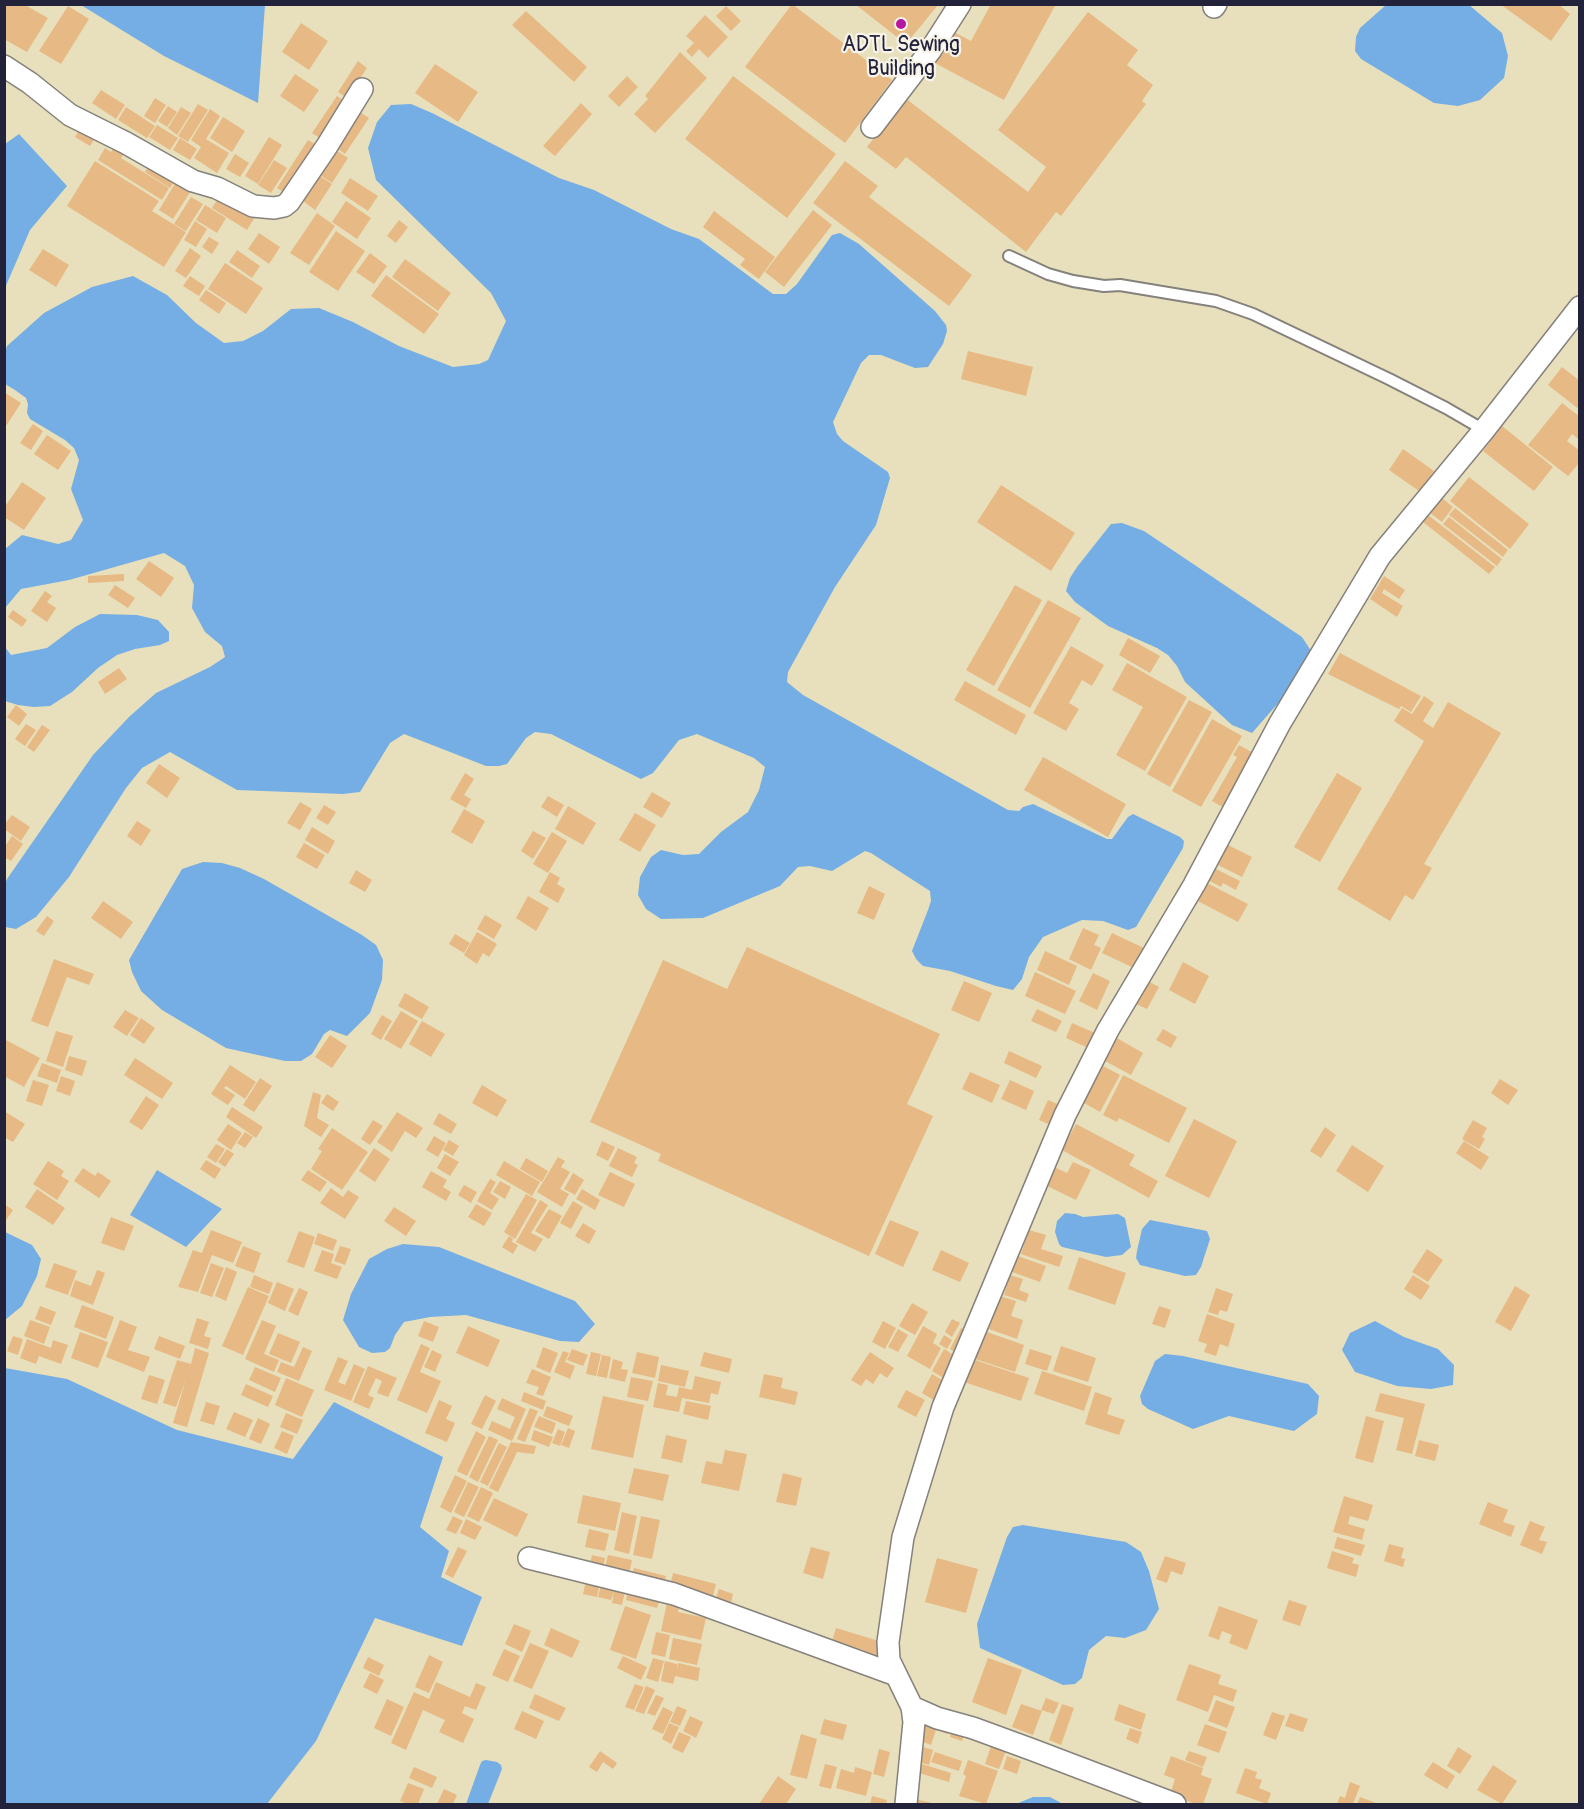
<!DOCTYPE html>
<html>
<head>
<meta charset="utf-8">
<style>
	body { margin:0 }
	#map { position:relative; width:1584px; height:1809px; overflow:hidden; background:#e8e0bc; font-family:Pangolin,sans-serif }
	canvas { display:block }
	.frame { position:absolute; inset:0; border:6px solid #22223b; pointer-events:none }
</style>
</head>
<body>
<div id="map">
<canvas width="1584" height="1809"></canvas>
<div class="frame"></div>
</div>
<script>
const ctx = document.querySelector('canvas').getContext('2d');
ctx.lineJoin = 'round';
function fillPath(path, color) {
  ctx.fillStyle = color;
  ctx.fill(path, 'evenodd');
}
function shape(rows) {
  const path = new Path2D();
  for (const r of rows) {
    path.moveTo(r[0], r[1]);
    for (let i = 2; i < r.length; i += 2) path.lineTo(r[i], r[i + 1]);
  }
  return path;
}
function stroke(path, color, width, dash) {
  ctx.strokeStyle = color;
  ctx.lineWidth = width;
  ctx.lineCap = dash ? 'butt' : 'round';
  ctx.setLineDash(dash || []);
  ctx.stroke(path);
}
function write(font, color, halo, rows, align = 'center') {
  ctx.font = font + ' Pangolin,sans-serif';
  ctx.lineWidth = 4.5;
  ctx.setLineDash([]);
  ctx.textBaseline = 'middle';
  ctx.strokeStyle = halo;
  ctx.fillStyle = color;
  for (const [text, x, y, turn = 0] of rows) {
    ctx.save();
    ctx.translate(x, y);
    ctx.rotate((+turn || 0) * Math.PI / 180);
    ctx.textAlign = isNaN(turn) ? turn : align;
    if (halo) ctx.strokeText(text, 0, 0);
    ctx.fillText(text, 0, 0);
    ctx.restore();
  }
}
fillPath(shape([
	[1468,4,1502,33,1508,56,1504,78,1480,100,1458,106,1434,103,1361,59,1355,51,1356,37,1360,28,1386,5],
	[81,5,265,5,258,103,164,56],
	[411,104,432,113,559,178,594,190,671,229,699,239,773,294,786,294,797,284,832,235,840,233,859,244,935,311,946,325,947,331,943,344,928,367,915,368,881,355,869,355,861,363,833,422,837,434,843,441,888,472,890,478,876,525,835,587,788,672,787,682,803,695,1008,810,1019,811,1023,807,1033,804,1107,839,1112,839,1128,817,1133,814,1180,837,1184,841,1183,848,1136,927,1128,930,1103,921,1082,920,1043,937,1029,957,1022,979,1013,990,996,986,950,971,923,966,916,959,912,951,928,910,931,901,930,891,871,853,865,851,832,871,810,866,798,867,780,886,703,918,661,919,646,909,638,895,640,877,651,857,661,850,683,855,699,854,721,832,748,812,759,790,765,767,754,758,697,734,679,740,653,773,641,779,551,734,535,732,526,738,507,764,499,766,486,766,404,734,390,743,360,792,343,794,237,790,170,752,142,768,126,788,69,877,36,917,16,929,5,927,5,884,7,879,93,755,129,717,156,693,210,667,225,657,222,646,205,632,192,608,194,585,185,566,164,553,69,580,21,589,5,608,5,549,22,535,58,544,71,540,83,520,71,489,79,460,74,448,65,440,30,419,27,413,28,404,26,398,15,390,5,384,5,353,7,346,44,313,92,287,133,276,167,295,196,323,224,343,243,341,263,331,291,309,319,308,353,322,399,346,453,367,479,364,488,360,506,321,491,293,376,180,368,148,377,122,391,105],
	[19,134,67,186,30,230,5,288,5,144],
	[1122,523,1144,531,1302,637,1313,654,1301,677,1252,733,1232,725,1185,682,1177,666,1168,655,1157,648,1108,626,1075,602,1066,591,1070,578,1077,567,1111,524],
	[100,614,137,615,158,620,169,632,169,641,160,645,135,649,117,655,98,668,72,692,50,706,34,707,18,705,5,701,5,647,11,655,47,648,75,627],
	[203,862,222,863,240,868,264,879,362,935,376,945,383,960,382,980,370,1013,347,1036,330,1030,324,1034,312,1054,301,1061,285,1061,226,1048,162,1010,141,991,132,972,129,960,182,869],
	[157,1170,222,1209,186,1247,130,1215],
	[1065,1213,1075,1214,1083,1217,1118,1214,1125,1218,1131,1247,1122,1255,1106,1257,1062,1247,1059,1244,1055,1232,1057,1221],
	[1150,1220,1207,1231,1210,1239,1201,1267,1196,1275,1185,1276,1140,1265,1136,1258,1137,1251,1142,1229],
	[5,1232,32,1245,41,1259,37,1276,22,1306,5,1320],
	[403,1244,439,1247,575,1301,595,1324,579,1342,560,1341,466,1315,430,1317,404,1322,395,1335,390,1348,385,1352,372,1353,359,1347,343,1320,351,1294,369,1259,387,1249],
	[1375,1321,1404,1337,1438,1349,1454,1365,1453,1385,1431,1389,1397,1386,1355,1372,1342,1350,1350,1333],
	[1165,1354,1183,1356,1308,1384,1319,1396,1317,1414,1294,1431,1229,1416,1193,1429,1148,1409,1142,1404,1140,1396,1155,1361],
	[5,1368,67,1379,177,1430,293,1459,334,1402,443,1457,420,1527,449,1551,441,1577,482,1597,462,1646,375,1618,316,1741,267,1804,5,1804],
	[1023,1525,1126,1542,1141,1552,1149,1571,1159,1609,1146,1630,1125,1638,1106,1636,1089,1650,1082,1678,1075,1684,1063,1685,980,1648,977,1624,1007,1537,1013,1527],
	[486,1760,497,1762,501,1765,502,1769,488,1804,466,1804,480,1765,482,1761],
	[1033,1797,1050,1797,1063,1804,1016,1804]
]), '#74aee4');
fillPath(shape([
	[792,4,892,80,845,143,745,67],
	[991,4,1056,4,1004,100,933,62,950,30,971,41],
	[1500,4,1558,4,1570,14,1551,41],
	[4,5,25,5,48,18,27,52,4,39],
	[856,5,938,5,906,44],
	[68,6,89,19,61,64,39,51],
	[726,6,741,21,731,31,716,16],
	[526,11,587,67,574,82,512,25],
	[1088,12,1138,50,1127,65,1153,85,1142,101,1146,104,1061,216,1056,212,1026,252,906,157,896,169,867,147,905,98,1028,192,1046,167,998,130],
	[705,15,728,37,708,58,699,49,692,57,686,51,694,43,686,36],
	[301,23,328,41,309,70,282,52],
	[680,52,707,78,655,133,634,114,648,99,645,96],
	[358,61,367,68,347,98,338,92],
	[435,64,478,92,458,122,415,93],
	[295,74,319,90,304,112,280,96],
	[627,76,638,87,619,107,608,96],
	[733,76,836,154,787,218,685,139],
	[101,90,125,105,116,119,92,103],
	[337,96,350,105,326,142,312,133],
	[155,98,166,105,155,123,144,116],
	[581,103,592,114,555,156,543,146],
	[198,104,208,110,188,142,178,136],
	[168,106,177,112,167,127,158,121],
	[126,107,155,126,147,138,118,120],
	[181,107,191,113,177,135,168,128],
	[210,109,220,116,206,139,229,153,217,173,194,158,201,147,191,140],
	[358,111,369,118,345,154,334,146],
	[223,117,245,131,232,152,210,138],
	[84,123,99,132,90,146,75,137],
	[157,125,178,138,170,150,149,137],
	[126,129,136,135,121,158,169,188,162,200,98,160,105,148,111,152],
	[269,137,282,145,258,184,245,176],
	[180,138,197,149,190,160,173,150],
	[308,140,328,152,297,201,277,188],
	[336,150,348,158,332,183,320,175],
	[235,154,249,163,240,177,226,169],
	[274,160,287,168,271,193,258,185],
	[95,161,159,201,152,211,186,232,164,267,67,206],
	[152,161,177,177,170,188,145,172],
	[845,161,878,186,869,197,972,275,949,306,813,203],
	[320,176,332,184,315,210,303,201],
	[179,177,194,186,173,219,159,210],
	[350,178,378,196,368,211,341,193],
	[220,195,255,217,247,230,212,208],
	[191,197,203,204,186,231,174,224],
	[346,201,371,218,357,239,332,222],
	[205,205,226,218,217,233,196,220],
	[813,210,832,225,784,287,765,272],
	[714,211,775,257,759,279,740,265,745,259,703,227],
	[317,213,335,226,309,265,290,253],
	[399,220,408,227,396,243,387,236],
	[195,221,207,229,196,247,184,240],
	[336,231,365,251,338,291,309,272],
	[259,233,280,247,269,264,248,249],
	[209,237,219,243,212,254,202,247],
	[190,248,201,256,186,278,175,271],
	[43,249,69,265,56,287,29,270],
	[237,250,260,266,252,278,229,262],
	[370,253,387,266,374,284,356,272],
	[405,259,451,293,438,311,392,277],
	[225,263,263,288,246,314,208,289],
	[386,275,439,314,424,334,371,296],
	[190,276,205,286,199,296,183,286],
	[206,290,226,303,219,314,199,300],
	[968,351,1033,367,1026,396,961,379],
	[1562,367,1580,381,1580,410,1548,385],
	[4,392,21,403,4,429],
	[1562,403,1580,417,1580,440,1572,434,1567,441,1580,451,1580,462,1568,476,1528,445],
	[33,424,43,431,31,450,20,443],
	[1502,426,1553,467,1534,491,1483,451],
	[47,435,71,451,58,470,34,454],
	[1403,449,1434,471,1419,491,1389,470],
	[1469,477,1529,524,1510,549,1450,501],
	[22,482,46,498,24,530,4,517,4,508],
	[1001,485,1075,533,1051,571,977,522],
	[1442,498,1453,507,1442,522,1430,513],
	[1455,508,1508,550,1503,557,1449,515],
	[1428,515,1495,567,1489,574,1423,522],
	[1449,517,1502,559,1497,566,1443,524],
	[149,561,174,578,161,597,136,579],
	[124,574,124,581,88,583,88,576],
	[1384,576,1405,590,1399,599,1384,589,1382,593,1403,606,1397,617,1370,599],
	[115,585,135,598,128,608,108,595],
	[1015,585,1042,600,994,686,966,670],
	[45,591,52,596,47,602,56,608,47,622,31,611],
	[1048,600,1081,618,1030,708,997,690],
	[13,610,27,620,22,627,8,617],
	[1128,638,1160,656,1150,673,1119,655],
	[1071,646,1104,665,1092,686,1082,680,1069,703,1079,709,1066,731,1033,713],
	[1340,653,1421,696,1411,712,1401,706,1399,709,1328,674],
	[1127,663,1187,697,1145,771,1116,755,1143,707,1112,690],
	[119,668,127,679,105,694,98,682],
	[965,681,1026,715,1016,735,954,700],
	[1424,696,1434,703,1423,721,1433,728,1448,702,1501,733,1424,864,1432,868,1413,900,1405,895,1390,921,1337,889,1424,741,1394,721,1402,708,1412,714],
	[1189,700,1212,712,1170,787,1147,774],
	[16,705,27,714,19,726,7,717],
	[1212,719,1242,736,1201,807,1172,791],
	[26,724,36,730,25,746,15,739],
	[42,725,50,730,34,752,27,747],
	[1239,745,1259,756,1228,810,1212,801,1237,757,1233,755],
	[1043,757,1126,804,1108,837,1024,790],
	[159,764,180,778,167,798,146,783],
	[465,773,474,779,464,795,471,799,466,808,450,799],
	[1337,773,1362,788,1320,862,1294,847],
	[652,792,671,803,662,818,643,807],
	[548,796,564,805,557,817,541,807],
	[300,802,312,809,300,830,287,823],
	[324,805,336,812,328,825,316,818],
	[568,806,596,823,583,845,555,829],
	[464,809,485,821,472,844,451,832],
	[635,813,656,825,640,852,619,840],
	[12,815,30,827,21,841,4,829,4,825],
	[137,821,151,830,141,846,127,836],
	[312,827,335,841,328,854,305,840],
	[533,831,546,838,533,859,521,851],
	[552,832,567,841,548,873,533,864],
	[12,836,23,844,11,861,4,857,4,848],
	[304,843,325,855,317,869,296,857],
	[1224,843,1252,857,1242,877,1214,863],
	[1210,866,1240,881,1236,890,1223,883,1221,887,1204,878],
	[356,870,372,880,365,892,349,883],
	[550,872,560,878,557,884,565,889,558,903,539,892],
	[1203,881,1248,904,1238,922,1194,899],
	[869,886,885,894,874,920,857,913],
	[528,896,549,908,536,931,516,918],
	[103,901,133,922,121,939,91,918],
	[485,915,502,925,494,939,477,929],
	[47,916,54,921,44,936,36,931],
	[1083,928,1099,935,1094,945,1101,948,1091,970,1069,959],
	[477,932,497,944,489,957,483,953,477,964,464,955],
	[1112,933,1146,949,1136,969,1102,953],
	[455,934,470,943,464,953,449,944],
	[747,947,940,1034,907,1104,933,1116,869,1256,658,1161,661,1154,590,1122,663,960,727,989],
	[1045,951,1077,966,1069,985,1037,970],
	[54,959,94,974,89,985,67,977,48,1027,31,1021],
	[1183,962,1209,976,1195,1004,1169,990],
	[1035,972,1076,991,1065,1014,1025,996],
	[1093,973,1110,981,1097,1010,1079,1001],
	[1146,980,1159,987,1147,1009,1134,1003],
	[964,981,992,993,979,1022,951,1010],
	[405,993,429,1007,422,1019,398,1006],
	[1037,1009,1062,1021,1056,1032,1031,1021],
	[125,1010,139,1018,127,1036,113,1027],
	[401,1011,418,1021,401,1049,384,1039],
	[382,1015,392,1021,381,1040,371,1034],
	[141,1018,155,1028,144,1044,130,1035],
	[422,1021,445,1034,431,1057,409,1044],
	[1072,1023,1102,1036,1095,1051,1066,1038],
	[1163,1029,1177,1037,1171,1048,1156,1040],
	[56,1031,73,1036,63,1067,46,1061],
	[330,1035,347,1046,332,1068,315,1057],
	[1115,1037,1143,1053,1131,1075,1103,1060],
	[4,1039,40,1058,24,1087,4,1076],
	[1009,1051,1042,1066,1036,1078,1004,1063],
	[69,1056,87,1061,82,1076,65,1070],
	[135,1058,173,1083,162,1099,124,1075],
	[42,1063,61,1070,57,1083,37,1076],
	[230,1065,256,1082,245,1099,226,1086,224,1088,235,1095,228,1105,211,1094],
	[1103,1066,1120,1075,1100,1112,1084,1103],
	[970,1072,1000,1085,992,1103,962,1089],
	[1123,1075,1187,1108,1169,1143,1119,1118,1117,1122,1103,1115],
	[61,1076,75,1081,70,1096,56,1091],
	[260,1078,272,1086,254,1112,243,1105],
	[1500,1079,1518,1090,1508,1105,1491,1093],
	[33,1080,49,1085,42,1106,26,1101],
	[1010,1080,1034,1091,1026,1110,1001,1099],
	[482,1085,507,1100,497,1117,472,1103],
	[313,1092,321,1095,317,1118,329,1125,321,1137,304,1126],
	[327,1094,339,1102,333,1111,321,1103],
	[146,1096,159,1105,142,1130,129,1122],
	[1048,1100,1067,1108,1058,1128,1039,1120],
	[232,1107,263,1127,256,1138,226,1117],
	[4,1111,25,1124,13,1142,4,1137],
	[397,1112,423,1128,416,1138,405,1131,392,1152,377,1142],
	[439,1113,457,1124,451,1134,433,1124],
	[1194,1119,1237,1141,1209,1198,1165,1176],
	[373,1120,383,1126,370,1145,361,1139],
	[1473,1120,1487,1128,1482,1137,1485,1139,1479,1149,1462,1139],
	[228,1124,242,1133,231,1150,217,1140],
	[1076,1124,1135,1155,1129,1165,1158,1181,1149,1198,1062,1150],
	[1325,1127,1336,1135,1321,1158,1310,1151],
	[332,1128,368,1152,342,1190,311,1169,322,1151,318,1149],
	[245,1132,253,1137,245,1148,237,1143],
	[434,1136,446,1143,438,1157,426,1150],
	[449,1140,459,1146,453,1156,443,1150],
	[602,1141,615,1147,608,1161,596,1155],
	[1464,1141,1489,1157,1481,1170,1456,1153],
	[216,1144,225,1149,216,1163,207,1157],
	[1352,1145,1384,1166,1368,1192,1336,1171],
	[374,1148,390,1159,375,1182,359,1171],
	[618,1148,637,1157,634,1163,638,1165,632,1177,609,1166],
	[227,1149,234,1154,225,1167,218,1162],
	[445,1154,459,1162,450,1176,437,1168],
	[558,1157,565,1161,561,1167,570,1172,560,1189,569,1194,562,1207,537,1192],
	[526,1158,548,1171,542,1182,520,1169],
	[206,1160,221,1169,215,1179,200,1169],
	[48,1161,64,1171,61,1176,69,1181,57,1200,33,1184],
	[504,1161,540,1182,532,1196,496,1175],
	[1073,1162,1091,1170,1076,1200,1043,1184,1052,1166,1067,1173],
	[83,1168,95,1176,98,1172,111,1181,99,1198,74,1181],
	[308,1170,327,1182,320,1192,301,1180],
	[431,1171,447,1180,443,1187,451,1192,446,1201,422,1187],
	[610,1172,635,1184,624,1207,598,1195],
	[573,1173,584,1180,575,1195,564,1189],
	[490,1179,496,1182,490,1193,499,1199,492,1210,477,1201],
	[500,1181,511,1187,505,1199,493,1192],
	[464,1185,477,1192,471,1203,458,1195],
	[331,1188,343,1197,348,1190,359,1197,345,1219,320,1203],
	[37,1189,65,1208,53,1225,25,1207],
	[582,1189,600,1200,595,1210,576,1199],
	[526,1194,537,1200,515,1239,504,1232],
	[540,1200,548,1205,531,1233,543,1239,535,1252,516,1242],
	[573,1201,583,1207,571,1229,560,1223],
	[4,1204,13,1210,4,1223],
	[476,1204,492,1213,484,1226,468,1217],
	[394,1207,416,1221,406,1236,384,1221],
	[549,1209,562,1216,549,1239,535,1231],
	[111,1217,134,1226,124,1251,101,1243],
	[890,1220,919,1232,903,1267,875,1254],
	[583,1223,596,1231,589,1244,575,1236],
	[211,1230,242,1242,233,1263,212,1255,198,1292,178,1287,193,1250,202,1253],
	[1029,1230,1046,1235,1041,1249,1063,1256,1059,1267,1021,1254],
	[299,1231,315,1237,304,1268,287,1262],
	[318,1233,337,1240,333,1251,314,1244],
	[509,1236,513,1239,512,1242,518,1245,513,1254,502,1247],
	[243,1246,261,1253,254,1273,235,1266],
	[340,1246,351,1249,345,1265,334,1261],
	[1427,1249,1443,1260,1428,1282,1412,1272],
	[322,1250,334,1254,331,1263,342,1267,337,1279,314,1271],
	[941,1250,969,1263,960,1282,932,1270],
	[1018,1256,1046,1266,1040,1282,1012,1272],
	[1079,1257,1126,1273,1115,1305,1068,1289],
	[54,1263,77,1271,68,1295,45,1287],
	[211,1263,224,1268,212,1297,200,1293],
	[226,1267,237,1272,226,1301,215,1296],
	[97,1270,105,1273,93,1305,70,1296,75,1280,91,1286],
	[254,1275,273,1283,269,1294,250,1287],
	[1010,1275,1023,1279,1019,1290,1029,1294,1026,1302,1004,1295],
	[1413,1275,1430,1286,1421,1300,1404,1289],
	[277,1282,294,1289,285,1311,268,1303],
	[1515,1286,1530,1295,1511,1331,1495,1322],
	[248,1287,269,1296,243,1355,222,1346],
	[299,1288,308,1292,298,1316,288,1311],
	[1216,1288,1233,1294,1227,1312,1220,1310,1218,1315,1208,1312],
	[1000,1296,1016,1301,1011,1316,1023,1320,1017,1339,989,1329],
	[912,1303,928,1312,915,1335,899,1326],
	[82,1305,114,1317,106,1339,74,1327],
	[40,1306,56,1312,51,1325,35,1319],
	[1159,1306,1171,1310,1165,1328,1152,1324],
	[1207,1314,1235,1324,1228,1347,1220,1344,1216,1356,1204,1352,1207,1344,1198,1341],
	[197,1318,209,1322,204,1336,211,1338,208,1349,189,1343],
	[952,1319,960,1323,952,1337,945,1332],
	[30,1320,50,1327,44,1344,24,1336],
	[120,1320,137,1327,128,1350,150,1357,144,1372,106,1357],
	[262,1320,276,1326,264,1354,279,1360,274,1372,245,1359],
	[424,1321,439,1327,433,1342,418,1336],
	[883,1321,896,1328,885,1349,872,1342],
	[468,1326,500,1340,488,1367,456,1353],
	[923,1326,937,1334,933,1343,941,1348,930,1369,907,1356],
	[961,1328,971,1333,960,1354,950,1349],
	[898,1329,908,1335,898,1352,888,1347],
	[984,1331,1024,1345,1015,1372,975,1359],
	[80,1332,108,1342,98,1368,71,1358],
	[278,1333,300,1342,291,1363,269,1354],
	[944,1335,952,1340,947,1349,939,1344],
	[13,1336,23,1339,18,1355,7,1351],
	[159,1336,185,1346,180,1359,154,1349],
	[27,1339,51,1348,53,1340,68,1345,61,1364,39,1356,36,1364,20,1358],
	[421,1344,430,1348,420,1372,441,1381,427,1413,397,1400],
	[1061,1346,1096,1358,1088,1382,1053,1371],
	[303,1347,312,1351,299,1381,277,1372,281,1362,294,1367],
	[543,1347,558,1353,550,1373,536,1367],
	[195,1348,209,1353,187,1427,173,1423,186,1379,176,1407,163,1403,177,1360,191,1364],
	[572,1349,588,1355,583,1366,567,1360],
	[944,1349,957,1357,945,1379,932,1371],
	[1030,1349,1052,1356,1047,1371,1025,1364],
	[432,1350,442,1355,435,1372,424,1367],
	[563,1351,569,1353,565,1362,575,1366,570,1379,554,1372],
	[591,1352,601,1354,596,1376,586,1374],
	[637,1352,659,1357,655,1378,632,1373],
	[704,1352,732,1359,729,1373,700,1366],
	[870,1352,894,1368,887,1378,880,1373,873,1384,866,1379,861,1386,851,1380],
	[602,1355,611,1357,607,1378,597,1376],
	[338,1357,348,1361,338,1382,345,1385,354,1364,365,1369,351,1401,324,1390],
	[613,1359,623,1362,621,1369,628,1370,625,1382,609,1378],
	[972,1359,1029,1378,1021,1401,964,1382],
	[661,1365,689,1371,685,1387,658,1381],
	[368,1366,397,1378,388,1397,377,1393,382,1381,376,1378,368,1395,374,1398,369,1409,353,1402],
	[255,1367,281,1378,275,1392,249,1380],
	[532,1369,551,1377,543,1396,536,1394,539,1387,526,1383],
	[1042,1371,1092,1387,1084,1411,1034,1394],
	[764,1374,783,1378,781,1388,798,1392,795,1405,759,1397],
	[932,1374,947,1383,937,1402,922,1393],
	[149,1375,165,1380,157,1404,141,1399],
	[695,1376,721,1382,718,1395,711,1393,709,1403,682,1398,679,1412,653,1407,658,1383,668,1385,666,1395,677,1397,679,1387,692,1390],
	[631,1377,653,1381,648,1401,627,1397],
	[286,1378,314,1390,302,1417,275,1405],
	[246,1384,273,1396,268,1407,241,1395],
	[906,1390,925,1400,916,1417,897,1407],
	[524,1392,546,1401,543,1410,521,1401],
	[1095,1392,1112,1398,1107,1414,1125,1420,1119,1435,1085,1424],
	[1380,1393,1425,1404,1412,1454,1396,1450,1404,1418,1375,1411],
	[485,1395,496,1401,482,1429,471,1424],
	[603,1396,644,1405,633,1458,591,1449],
	[502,1398,526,1409,512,1441,488,1430,492,1421,510,1429,515,1417,497,1409],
	[439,1400,452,1406,446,1419,455,1423,447,1442,425,1433],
	[686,1401,711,1406,708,1420,683,1414],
	[206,1402,220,1406,214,1425,200,1421],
	[547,1406,573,1416,569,1426,543,1416],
	[530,1408,538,1411,525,1442,517,1439],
	[234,1412,253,1420,245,1437,226,1429],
	[286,1413,303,1420,297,1434,280,1427],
	[539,1416,556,1423,552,1434,534,1427],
	[1366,1416,1384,1421,1373,1463,1355,1458],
	[258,1418,270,1424,261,1444,249,1439],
	[568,1428,575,1431,569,1448,561,1445],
	[558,1429,565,1432,560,1446,552,1443],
	[534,1430,553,1437,549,1447,531,1440],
	[282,1431,294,1436,287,1454,274,1448],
	[476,1431,486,1437,467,1476,457,1471],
	[666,1435,687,1440,682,1463,661,1458],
	[489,1436,498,1440,478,1482,469,1477],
	[1419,1440,1439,1445,1435,1461,1415,1456],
	[511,1442,536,1446,534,1454,517,1452,498,1492,489,1488],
	[499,1443,507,1447,488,1486,480,1482],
	[725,1450,747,1454,739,1491,701,1483,706,1461,722,1464],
	[634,1468,669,1475,663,1501,628,1493],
	[783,1473,802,1478,796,1506,776,1502],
	[455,1475,467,1481,451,1513,440,1507],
	[468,1482,479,1487,464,1517,454,1512],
	[481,1487,493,1493,479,1522,467,1516],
	[583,1495,621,1503,615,1531,577,1523],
	[1344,1496,1373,1505,1368,1521,1350,1516,1348,1524,1365,1529,1362,1540,1333,1532],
	[494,1498,528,1514,517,1537,483,1520],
	[1488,1502,1508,1510,1503,1522,1515,1526,1511,1537,1479,1524],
	[622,1512,637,1516,629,1554,614,1550],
	[453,1516,463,1521,456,1534,446,1530],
	[641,1516,660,1520,652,1559,633,1555],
	[466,1519,482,1527,475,1540,460,1533],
	[1530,1521,1545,1527,1539,1540,1547,1542,1542,1554,1520,1545],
	[589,1529,609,1534,605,1551,585,1547],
	[1337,1537,1365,1545,1361,1556,1334,1548],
	[1389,1544,1404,1548,1401,1558,1405,1559,1403,1567,1384,1561],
	[458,1547,467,1551,453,1578,445,1574],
	[811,1547,830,1552,823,1579,803,1573],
	[1332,1551,1354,1558,1352,1563,1359,1565,1356,1577,1327,1568],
	[592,1555,605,1558,597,1597,583,1594],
	[608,1555,632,1560,622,1605,612,1603,614,1591,611,1600,598,1597],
	[1165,1556,1186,1563,1182,1575,1171,1571,1167,1583,1156,1579],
	[937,1558,978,1569,966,1613,925,1602],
	[634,1568,666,1576,657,1608,626,1600],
	[673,1573,716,1584,708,1615,669,1590],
	[719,1589,733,1594,731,1603,716,1598],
	[669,1593,681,1596,678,1612,706,1618,701,1640,661,1631],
	[1289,1600,1307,1606,1300,1626,1282,1620],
	[625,1606,651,1615,636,1659,610,1650],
	[1219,1606,1258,1620,1247,1650,1229,1643,1232,1635,1222,1631,1219,1640,1208,1636],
	[514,1624,531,1631,522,1652,505,1644],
	[551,1628,580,1641,572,1658,544,1645],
	[836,1628,879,1641,887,1666,874,1670,864,1650,832,1641],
	[656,1632,670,1635,665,1657,651,1654],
	[673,1638,702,1644,697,1665,669,1659],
	[530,1643,549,1651,532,1689,513,1681],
	[504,1649,520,1656,508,1682,492,1675],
	[429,1655,443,1662,429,1693,415,1687],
	[623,1656,647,1667,641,1680,617,1668],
	[368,1657,384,1665,379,1676,363,1668],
	[653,1658,664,1661,658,1682,646,1678],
	[988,1658,1022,1670,1006,1715,972,1702],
	[665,1661,677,1664,677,1670,678,1663,700,1668,698,1681,675,1676,673,1684,661,1681],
	[1189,1664,1221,1675,1218,1684,1237,1690,1233,1702,1214,1695,1208,1712,1176,1700],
	[370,1673,384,1680,377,1694,363,1687],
	[436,1682,470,1697,476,1683,486,1687,476,1710,465,1706,462,1713,474,1719,463,1743,439,1732,445,1720,423,1710,406,1750,391,1743,414,1692,429,1699],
	[635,1684,644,1687,634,1710,625,1707],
	[646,1686,655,1690,644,1714,635,1711],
	[535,1694,566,1708,559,1721,529,1708],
	[656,1695,664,1698,655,1716,647,1713],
	[1046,1698,1059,1703,1054,1714,1041,1710],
	[387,1699,404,1707,391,1736,374,1728],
	[1216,1700,1235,1707,1227,1728,1208,1721],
	[1021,1704,1042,1711,1033,1735,1012,1727],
	[1062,1704,1074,1708,1061,1745,1049,1740],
	[1119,1704,1146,1714,1141,1730,1114,1720],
	[677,1706,687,1710,680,1726,670,1722],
	[663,1707,673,1712,663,1734,652,1729],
	[522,1711,544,1721,536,1739,514,1729],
	[1272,1712,1285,1716,1276,1740,1263,1735],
	[1290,1713,1308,1719,1303,1732,1285,1726],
	[690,1716,703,1722,696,1738,683,1731],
	[824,1719,847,1725,843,1740,820,1734],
	[927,1720,950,1727,948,1734,936,1730,931,1745,920,1741],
	[669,1723,679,1727,671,1744,662,1739],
	[1205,1724,1227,1732,1219,1753,1197,1745],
	[953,1726,966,1730,962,1741,950,1737],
	[1130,1728,1142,1732,1138,1744,1126,1739],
	[679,1732,691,1737,683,1753,672,1748],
	[801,1734,817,1739,807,1779,790,1775],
	[992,1743,1007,1748,999,1769,985,1764],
	[923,1747,933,1750,929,1765,919,1762],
	[1458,1747,1472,1756,1460,1774,1447,1766],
	[879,1749,890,1752,884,1777,873,1774],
	[600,1751,617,1763,613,1769,603,1762,597,1772,589,1767],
	[1189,1751,1207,1757,1203,1767,1185,1760],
	[935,1752,962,1761,959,1771,931,1762],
	[1007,1756,1021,1761,1017,1774,1003,1769],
	[1171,1756,1203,1768,1201,1775,1212,1779,1203,1804,1196,1804,1170,1795,1175,1779,1164,1775],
	[968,1760,998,1771,986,1804,959,1796,966,1776,963,1774],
	[1433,1762,1455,1776,1447,1789,1424,1775],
	[825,1764,837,1767,831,1789,819,1786],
	[922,1764,951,1773,949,1782,919,1773],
	[1493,1765,1517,1781,1502,1804,1477,1790],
	[414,1767,437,1777,432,1788,409,1778],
	[855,1767,872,1772,866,1796,836,1788,841,1769,854,1773],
	[1245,1768,1257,1772,1255,1778,1262,1780,1259,1788,1271,1793,1267,1804,1236,1793],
	[778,1776,796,1789,786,1804,759,1804],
	[1350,1782,1360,1786,1353,1804,1337,1804,1340,1796,1345,1798],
	[408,1783,424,1789,418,1804,407,1804,400,1801],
	[444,1789,457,1795,453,1804,437,1804],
	[872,1796,887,1800,886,1804,870,1804],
	[1360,1797,1379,1804,1357,1804],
	[915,1799,936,1804,914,1804]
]), '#e6b985');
const service = shape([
	[1009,256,1048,274,1073,281,1104,286,1120,285,1216,301,1253,314,1389,379,1446,408,1484,430]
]);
const minor = shape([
	[1214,7,1216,4],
	[4,66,30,83,70,115,126,143,193,181,217,188,253,206,274,208,284,206,289,202,327,146,362,89],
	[872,127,930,51,960,4],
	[529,1558,674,1594,896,1675],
	[912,1707,937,1718,973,1728,1033,1750,1175,1804],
	[906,1804,914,1722,912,1707,889,1660,888,1642,903,1537,943,1407,1065,1115,1108,1030,1194,885,1280,723,1380,556,1484,430,1580,307]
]);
stroke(service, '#85817c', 14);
stroke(minor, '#85817c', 24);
stroke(service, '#fff', 10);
stroke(minor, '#fff', 21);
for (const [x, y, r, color] of [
	[901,24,6,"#b5179e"]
]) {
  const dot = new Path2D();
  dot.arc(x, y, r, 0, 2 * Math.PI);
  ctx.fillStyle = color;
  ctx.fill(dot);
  stroke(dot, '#f7f3e8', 2);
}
write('21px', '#22223b', '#f7f3e8', [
	["ADTL Sewing",901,46],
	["Building",901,70]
]);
</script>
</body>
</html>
